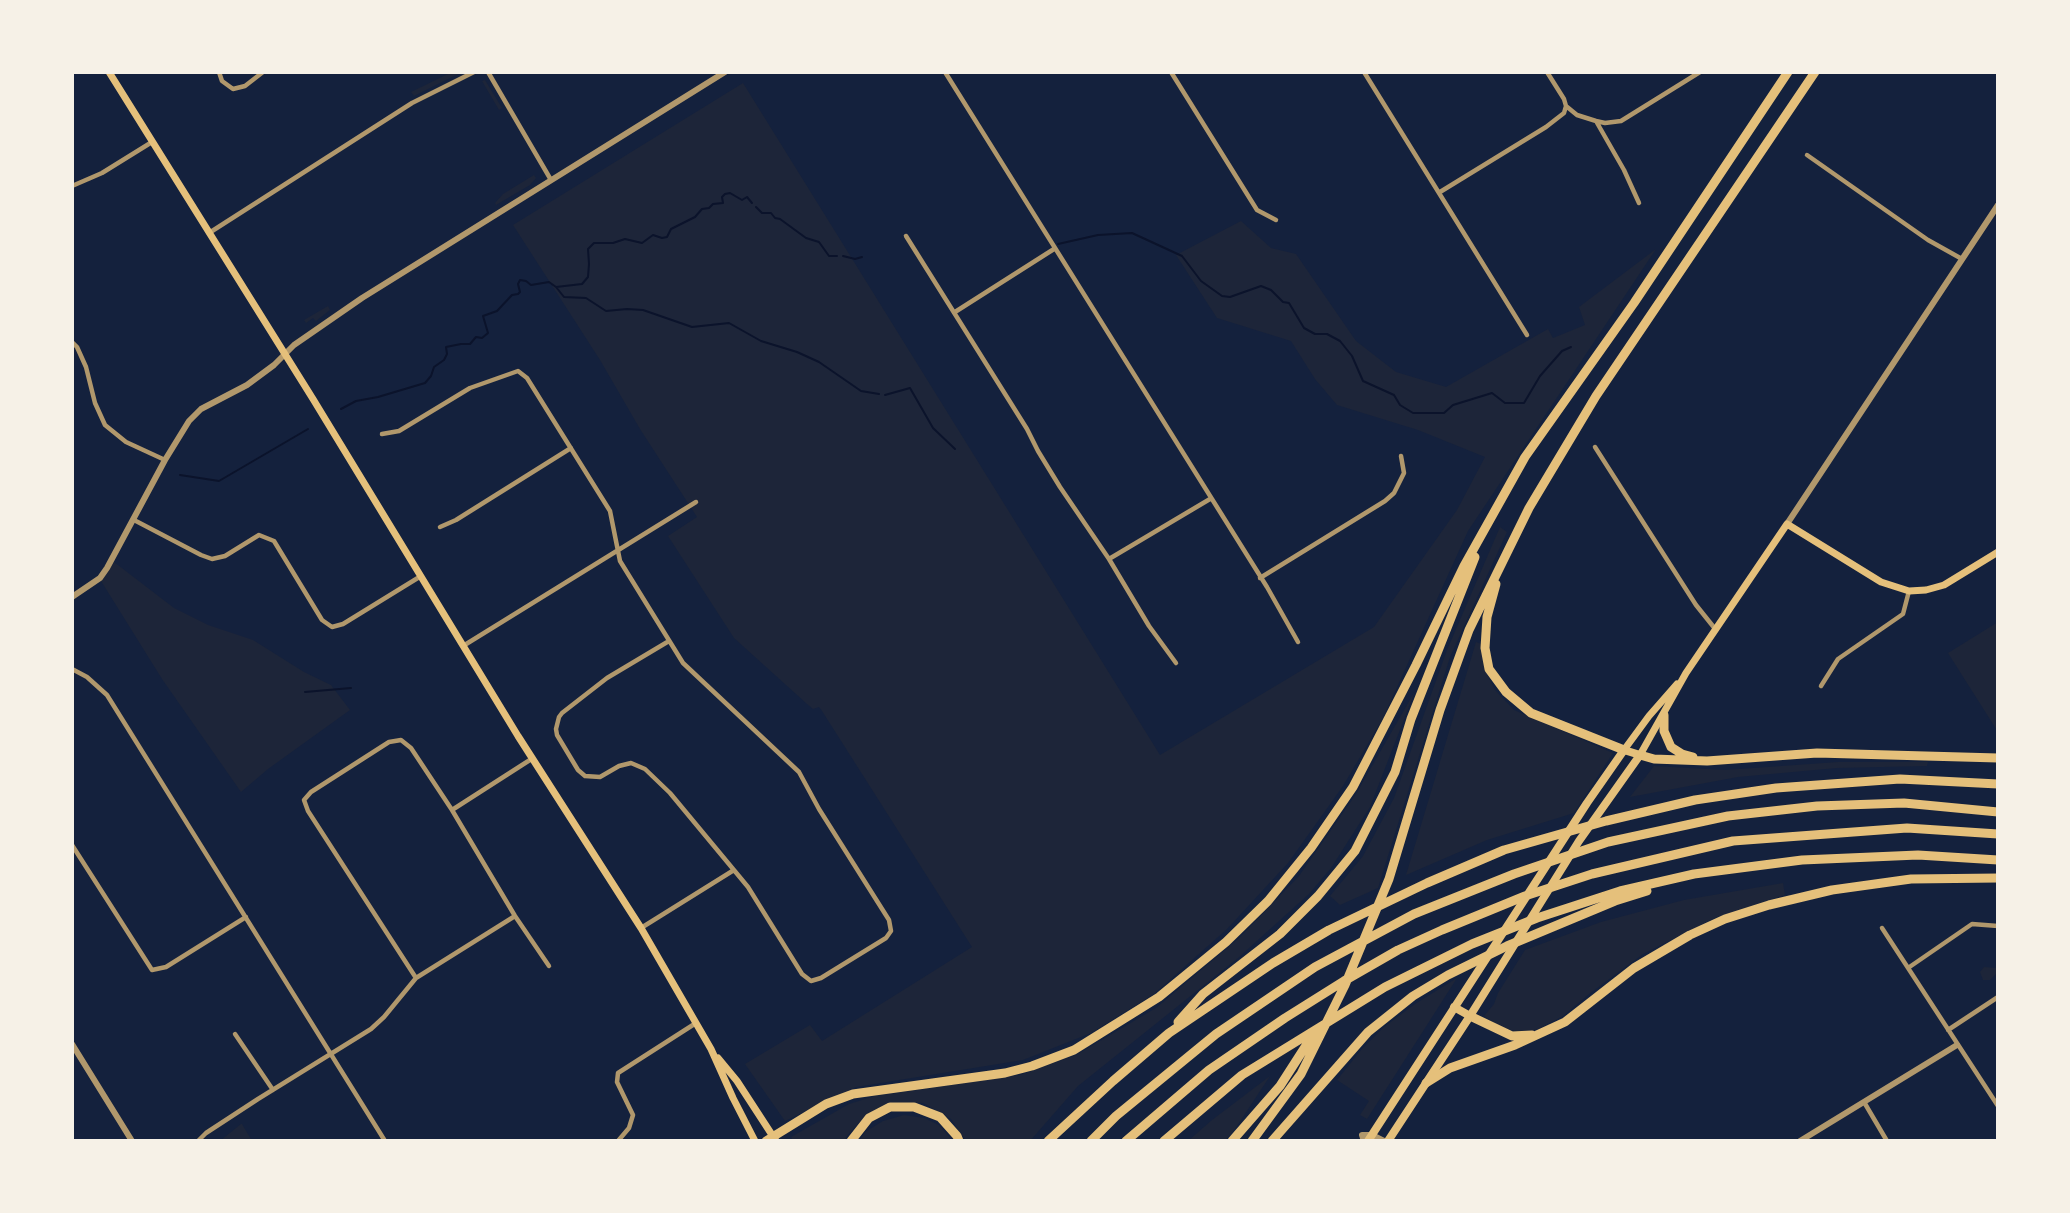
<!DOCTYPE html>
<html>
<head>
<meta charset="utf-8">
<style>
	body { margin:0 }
	#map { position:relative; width:2070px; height:1213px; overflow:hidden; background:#14213d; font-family:"Space Grotesk",sans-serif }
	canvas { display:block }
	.frame { position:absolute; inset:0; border:74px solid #f6f1e7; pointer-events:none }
</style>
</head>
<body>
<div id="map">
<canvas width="2070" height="1213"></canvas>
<div class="frame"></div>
</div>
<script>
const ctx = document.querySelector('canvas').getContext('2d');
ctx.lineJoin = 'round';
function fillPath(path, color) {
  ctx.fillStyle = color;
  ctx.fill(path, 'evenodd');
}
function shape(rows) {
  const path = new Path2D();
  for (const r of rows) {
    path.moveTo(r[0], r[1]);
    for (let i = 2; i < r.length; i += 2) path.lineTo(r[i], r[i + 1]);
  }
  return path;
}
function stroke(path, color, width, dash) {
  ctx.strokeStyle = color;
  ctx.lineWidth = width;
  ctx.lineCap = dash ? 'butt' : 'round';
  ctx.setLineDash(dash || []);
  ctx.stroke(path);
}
fillPath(shape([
	[452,72,462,72,414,96,411,92],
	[485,80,502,108,499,110,482,81],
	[743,83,1160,755,1374,627,1457,510,1485,457,1418,430,1337,405,1315,379,1291,341,1217,318,1176,255,1241,221,1271,248,1296,254,1356,341,1396,372,1446,387,1548,329,1553,338,1585,325,1579,307,1656,249,1468,531,1383,718,1343,786,1288,863,1227,929,1154,994,1091,1033,1023,1060,856,1087,785,1121,745,1064,810,1025,822,1041,972,947,822,711,819,707,813,709,807,704,734,638,668,536,697,517,640,429,600,360,513,225],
	[534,175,536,178,530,185,496,205,495,203,503,194],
	[328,306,330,310,316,321,313,318,306,323,304,320],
	[1500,527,1507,532,1450,657,1378,888,1340,905,1330,896,1363,856,1394,798,1447,650],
	[114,562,174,608,208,625,253,640,304,672,331,685,350,710,268,769,241,792,162,679,101,581],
	[1998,622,1998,732,1948,653],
	[1476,642,1481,644,1486,672,1495,690,1514,710,1613,753,1574,813,1487,840,1406,875],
	[1415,691,1370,807,1331,868,1309,894,1238,958,1078,1086,1030,1141,966,1141,951,1119,923,1103,889,1102,866,1115,846,1137,845,1141,793,1141,791,1137,849,1104,875,1096,1020,1075,1076,1055,1156,1008,1239,938,1299,876,1356,794],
	[1838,762,1928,762,1927,766,1837,768,1738,777,1630,797,1654,766,1725,770],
	[1783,883,1785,895,1717,917,1643,954,1589,994,1563,1016,1538,1029,1524,1033,1502,1028,1484,1016,1494,1004,1498,993,1525,950,1601,922,1684,900],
	[1984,967,1998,968,1998,972,1990,980,1983,980,1980,972],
	[1457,978,1367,1119,1360,1115,1369,1101,1337,1080,1361,1050,1384,1027,1415,1004],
	[1270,1076,1233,1132,1224,1141,1188,1141,1212,1120],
	[904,1115,924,1118,939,1125,953,1141,859,1141,865,1132,883,1121],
	[242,1124,252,1141,220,1141,241,1124]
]), '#1d2539');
stroke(shape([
	[756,207,762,213,771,213,775,218,780,219,806,238,819,242,829,256,837,256],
	[1058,244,1098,235,1132,233,1182,256,1201,281,1222,296,1230,297,1261,286,1271,290,1283,302,1289,303,1304,328,1315,334,1327,334,1340,341,1352,356,1363,381,1394,395,1400,405,1413,413,1444,413,1453,405,1492,393,1505,403,1524,403,1540,376,1562,351,1571,347],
	[843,256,855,259,862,257],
	[556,287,582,284,588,277,589,264,588,249,594,243,613,243,625,239,642,243,653,235,662,238,667,237,671,229,695,217,702,209,709,208,713,204,723,203,722,197,725,194,730,193,742,200,747,197,752,203],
	[885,395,910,388,933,428,955,449],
	[341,409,356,401,378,397,425,383,431,376,434,367,444,360,447,354,446,347,461,344,470,344,476,337,482,338,488,333,483,316,497,311,512,295,518,294,520,292,518,284,520,280,526,281,531,285,549,282,556,287,564,297,586,298,606,311,627,309,643,310,692,327,729,323,761,341,797,352,819,362,861,391,879,394],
	[180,475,219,481,308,429],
	[305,692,351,688]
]), '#0b132b', 2);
stroke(shape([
	[219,72,222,81,233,89,245,86,263,72],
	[488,72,551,180],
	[945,72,1267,587,1298,642],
	[1171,72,1257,210,1276,220],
	[1364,72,1527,335],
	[1547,72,1564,99,1566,106],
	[1566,106,1577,115,1596,121,1605,123,1621,121,1700,72],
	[1596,121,1624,170,1639,203],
	[1807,155,1928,240,1962,259],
	[72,186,102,173,152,142],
	[1440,192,1546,127,1564,113,1566,106],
	[209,233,412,103,474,72],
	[906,236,1027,429,1038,451,1060,487,1109,559,1149,626,1176,663],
	[955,312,1054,249],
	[72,342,77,347,86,367,95,403,105,425,126,442,165,460],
	[382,434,399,431,470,388,518,371,527,378,610,511,620,561,683,663,799,772,819,809,889,920,891,931,886,938,821,978,811,981,802,974,748,887,670,793,645,769,631,763,619,766,600,777,585,776,578,770,557,735,556,729,559,717,562,713,607,678,669,641],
	[1595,447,1696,605,1716,630],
	[134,520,201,555,212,559,225,556,259,535,274,541,322,620,332,627,343,624,421,576],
	[440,527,456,520,571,448],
	[1109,559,1210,499],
	[1260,578,1385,501,1394,493,1404,473,1401,456],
	[463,646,696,502],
	[72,669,87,677,107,695,385,1141],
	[1821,686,1838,659,1903,614,1909,591],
	[452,810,533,758],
	[72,845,152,970,166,967,246,917],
	[641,928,734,870],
	[1882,928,1998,1106],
	[1908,968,1972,924,1998,926],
	[416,978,308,811,304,800,311,792,389,742,401,740,411,748,452,810,515,916,549,966],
	[1948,1030,1998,997],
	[235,1034,273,1090],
	[1864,1102,1887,1141],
	[198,1141,206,1133,258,1099,371,1029,384,1017,416,978,515,916],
	[618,1141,629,1128,633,1115,617,1082,618,1073,696,1023]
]), '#b1986c', 4.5);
stroke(shape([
	[1787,524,1998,205],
	[72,597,100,578,107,568,165,460,189,421,201,409,247,385,274,365,294,345,362,298,725,72],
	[72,1044,132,1141],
	[1364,1141,1362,1135,1372,1135,1384,1141],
	[1800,1141,1957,1045]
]), '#b1986c', 6);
stroke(shape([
	[109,72,313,399,518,736,641,928,711,1049,733,1098,755,1141],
	[1624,750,1649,716,1677,684],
	[1640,755,1686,673,1787,524,1881,582,1909,591,1926,590,1944,585,1998,552],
	[718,1058,737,1081,776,1141]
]), '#e5c07b', 7);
stroke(shape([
	[1454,1007,1470,1016],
	[1368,1141,1587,803,1624,750,1640,755,1579,841,1470,1016,1388,1141]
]), '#e5c07b', 8);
stroke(shape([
	[1496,584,1487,617,1485,648,1489,669,1506,692,1531,713,1624,750],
	[1664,715,1664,731,1671,747,1682,754,1693,757],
	[1640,755,1654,759,1707,761,1817,753,1998,758],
	[1470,1016,1512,1036,1532,1035],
	[1178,1022,1203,994,1280,934,1318,896,1355,851,1395,772,1411,719,1475,557],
	[1426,1083,1450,1068,1515,1045,1565,1022,1634,968,1690,935,1725,919,1769,905,1832,890,1911,879,1998,878],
	[766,1141,826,1104,853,1094,1005,1073,1032,1066,1074,1050,1159,997,1226,942,1268,901,1311,848,1353,787,1416,665,1464,566,1525,457,1634,303,1788,72],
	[851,1141,869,1118,890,1107,914,1107,940,1117,957,1136,959,1141],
	[1048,1141,1113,1081,1169,1033,1273,963,1329,930,1427,883,1504,850,1606,821,1695,800,1776,788,1900,779,1998,784],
	[1091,1141,1116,1116,1216,1034,1315,967,1414,914,1514,874,1608,842,1728,816,1817,806,1904,803,1998,812],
	[1126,1141,1209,1070,1285,1018,1344,981,1398,950,1442,930,1525,896,1592,874,1733,841,1907,828,1998,834],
	[1164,1141,1242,1075,1385,987,1472,944,1537,918,1620,891,1694,874,1802,860,1918,855,1998,860],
	[1232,1141,1280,1086,1316,1030],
	[1252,1141,1301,1074,1345,985,1389,879,1440,710,1469,630,1529,508,1596,396,1815,72],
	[1272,1141,1368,1032,1413,996,1448,975,1507,946,1615,901,1647,891]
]), '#e5c07b', 9);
</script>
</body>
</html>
